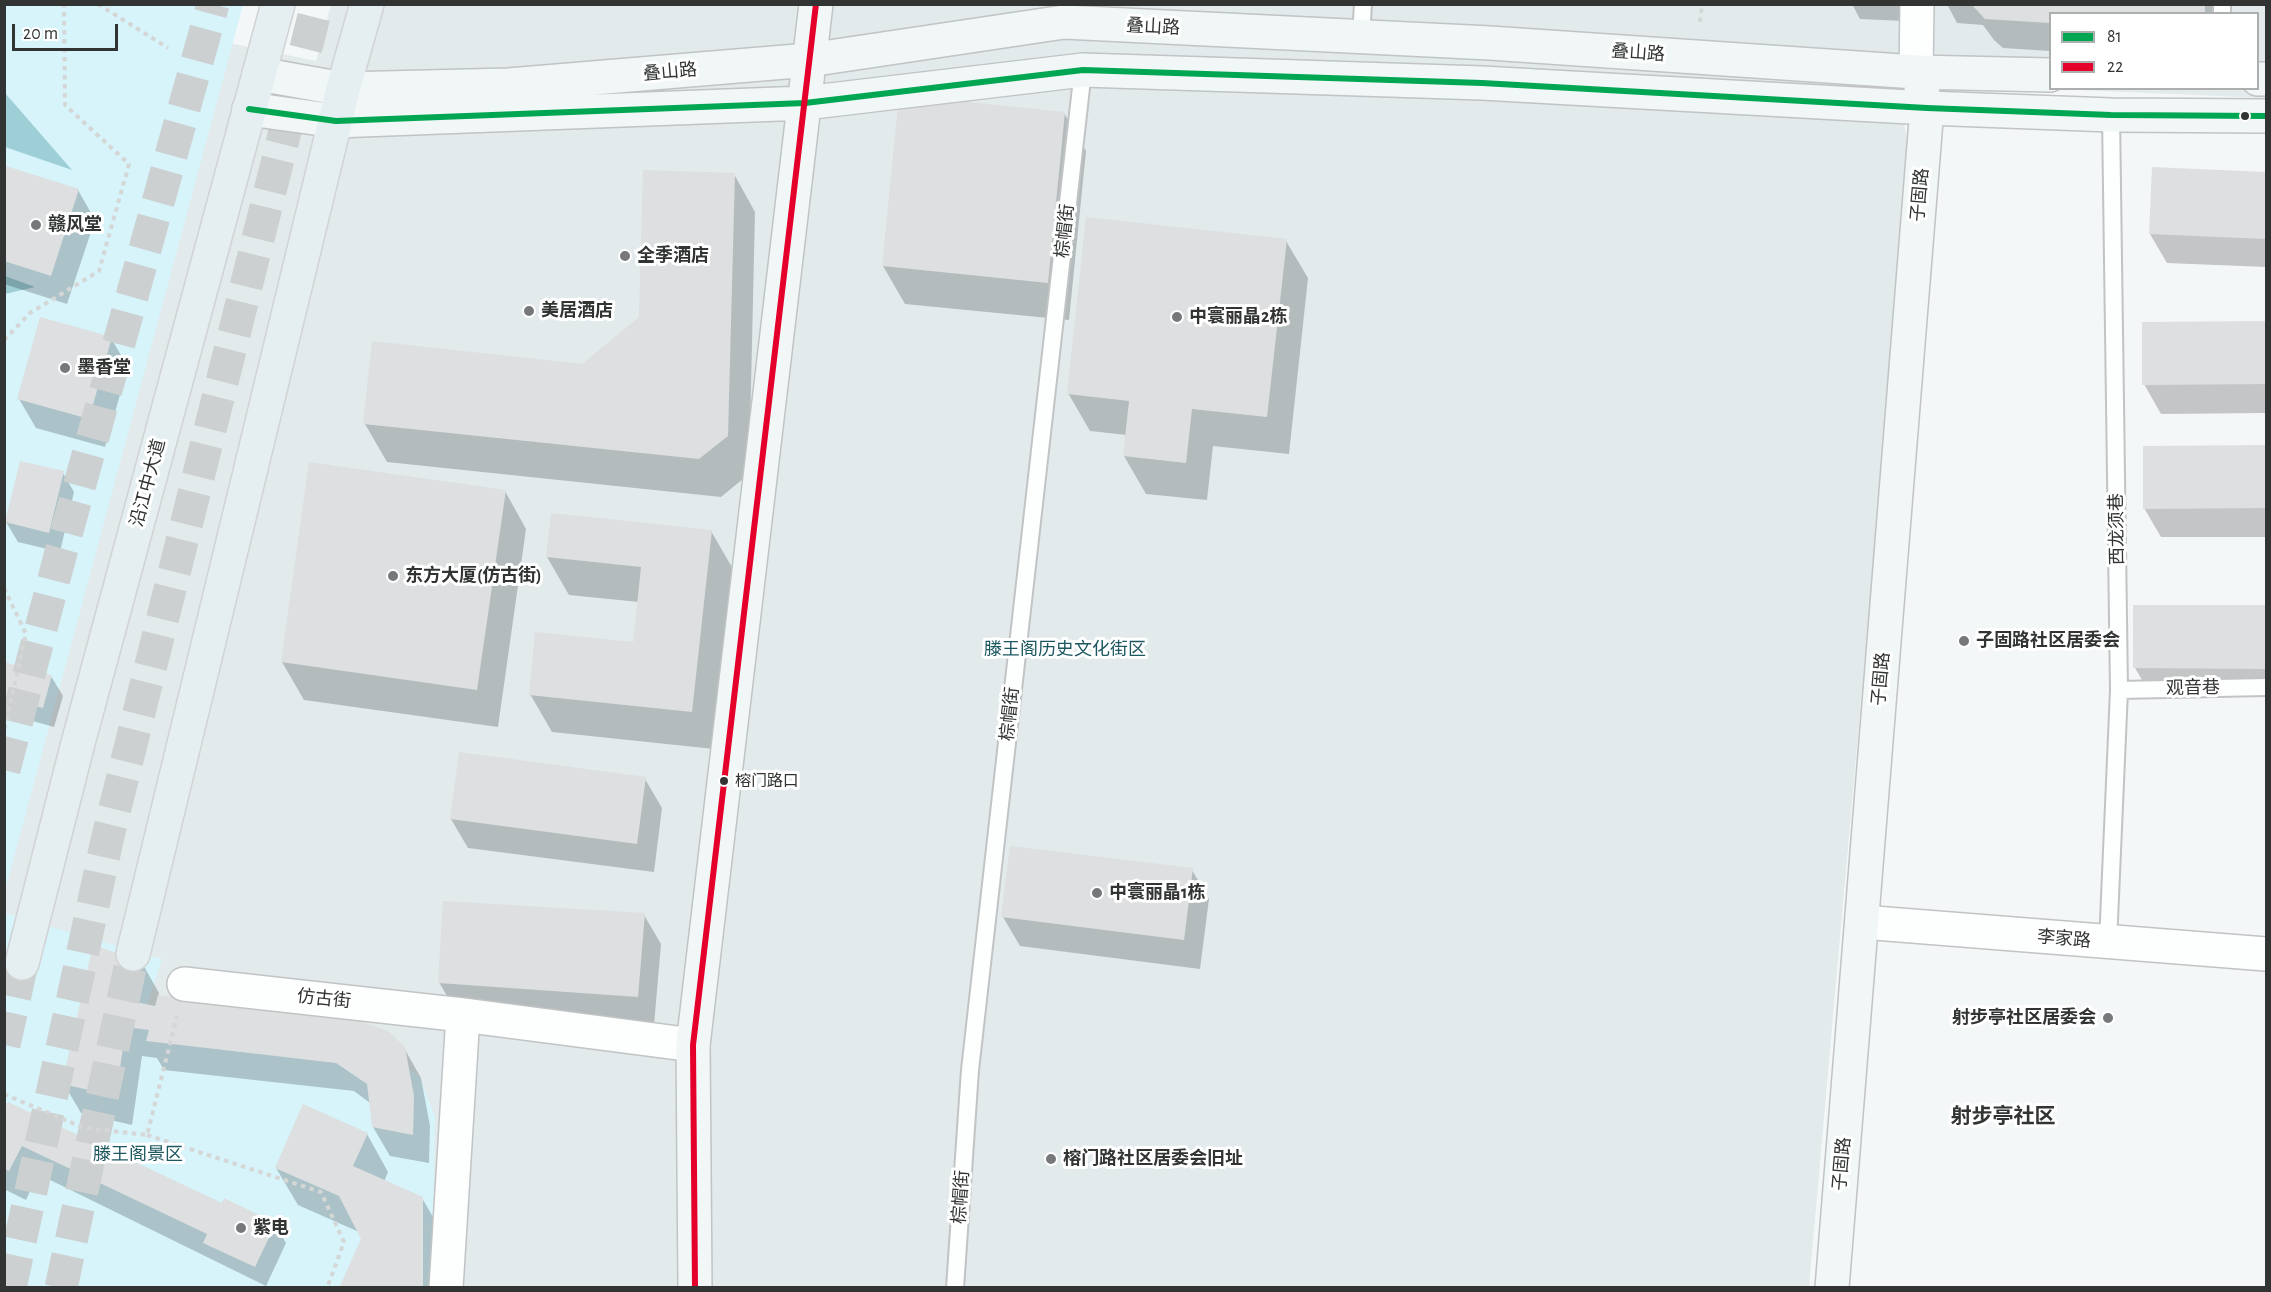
<!DOCTYPE html>
<html>
<head>
<meta charset="utf-8">
<style>
	body { margin:0 }
	#map { position:relative; width:2271px; height:1292px; overflow:hidden; background:#f4f7f8; font-family:"Alegreya Sans",sans-serif }
	canvas { display:block }
	.frame { position:absolute; inset:0; border:6px solid #323434; pointer-events:none }
	.legend { position:absolute; left:2049px; top:12px; width:210px; height:78px; box-sizing:border-box; background:#fff; border:2px solid #adaeae; margin:0; padding:8px 10px; list-style:none; font-size:18px; color:#323434 }
	.legend li { display:flex; align-items:center; gap:12px; height:30px }
	.legend b { width:30px; border:2px solid #adaeae }
	.scale { position:absolute; left:12px; top:24px; width:106px; height:27px; box-sizing:border-box; border:3px solid #323434; border-top:0; padding-left:8px; font-size:18px; line-height:21px; white-space:nowrap; color:#323434; -webkit-text-stroke:4px #fff; paint-order:stroke }
</style>
</head>
<body>
<div id="map">
<canvas width="2271" height="1292"></canvas>
<div class="frame"></div>
<ul class="legend">
<li><b style="height:8px;background:#00a651"></b>81</li>
<li><b style="height:8px;background:#e4002b"></b>22</li>
</ul>
<div class="scale">20 m</div>
</div>
<script>
const ctx = document.querySelector('canvas').getContext('2d');
ctx.lineJoin = 'round';
function fillPath(path, color) {
  ctx.fillStyle = color;
  ctx.fill(path, 'evenodd');
}
function shape(rows) {
  const path = new Path2D();
  for (const r of rows) {
    path.moveTo(r[0], r[1]);
    for (let i = 2; i < r.length; i += 2) path.lineTo(r[i], r[i + 1]);
  }
  return path;
}
function stroke(path, color, width, dash) {
  ctx.strokeStyle = color;
  ctx.lineWidth = width;
  ctx.lineCap = dash ? 'butt' : 'round';
  ctx.setLineDash(dash || []);
  ctx.stroke(path);
}
function write(font, color, halo, rows, align = 'center') {
  ctx.font = font + ' "Alegreya Sans","Noto Sans SC",sans-serif';
  ctx.lineWidth = 6;
  ctx.setLineDash([]);
  ctx.textBaseline = 'middle';
  ctx.strokeStyle = halo;
  ctx.fillStyle = color;
  for (const [text, x, y, turn = 0] of rows) {
    ctx.save();
    ctx.translate(x, y);
    ctx.rotate((+turn || 0) * Math.PI / 180);
    ctx.textAlign = isNaN(turn) ? turn : align;
    if (halo) ctx.strokeText(text, 0, 0);
    ctx.fillText(text, 0, 0);
    ctx.restore();
  }
}
fillPath(shape([
	[331,4,2266,5,2266,98,2053,89,2258,88,2258,14,2050,14,2050,88,1893,82,1910,148,1809,1287,5,1288,5,5,177,32,316,61]
]), '#e2eaec');
fillPath(shape([
	[5,5,243,5,5,891],
	[4,913,162,959,142,1021,385,1050,420,1077,435,1117,432,1287,5,1287]
]), '#d6f4fa');
fillPath(shape([
	[4,93,5,93,72,170,5,147],
	[5,276,35,287,5,294]
]), '#9eced6');
fillPath(shape([
	[1852,4,1904,4,1904,21,1860,19],
	[1947,4,2219,4,2223,14,2050,14,2050,51,2003,48,1994,40,1983,25,1957,23],
	[1064,113,1086,151,1069,320,905,304,883,266],
	[7,168,78,190,95,220,67,304,4,284,4,176],
	[2153,168,2266,173,2266,267,2167,263,2150,234],
	[734,174,755,212,749,474,721,497,387,462,365,424,583,365,641,318],
	[1286,241,1308,278,1289,454,1213,446,1207,500,1146,494,1124,456,1127,435,1090,431,1068,393],
	[2266,323,2266,413,2161,414,2144,384,2144,324],
	[111,338,128,367,105,447,36,428,19,399],
	[2266,447,2266,537,2161,537,2144,508,2144,448],
	[63,473,74,492,60,552,18,542,6,522],
	[505,491,526,529,498,727,304,700,282,662],
	[711,531,733,569,714,749,552,732,530,694,635,644,639,602,569,595,547,557],
	[2266,605,2266,697,2152,697,2135,668,2135,606],
	[4,663,51,676,63,696,54,727,4,713],
	[645,779,662,808,654,872,468,848,451,819],
	[1192,870,1209,899,1200,969,1020,946,1003,917],
	[644,915,661,944,654,1025,456,1012,439,982],
	[142,963,159,993,158,997,404,1048,421,1078,430,1126,429,1163,390,1156,373,1127,370,1103,354,1091,164,1070,157,1058,142,1056,132,1125,81,1113,64,1084],
	[4,1112,222,1205,275,1224,286,1243,266,1286,38,1174,26,1200,4,1189],
	[367,1134,388,1172,384,1182,422,1198,444,1236,444,1288,341,1288,363,1239,359,1232,298,1205,276,1168]
]), '#0003');
fillPath(shape([
	[1971,4,2205,4,2205,14,2050,14,2050,23,1985,19],
	[899,95,1065,112,1048,283,882,266],
	[6,166,79,189,51,276,4,261],
	[2152,167,2266,172,2266,239,2149,234],
	[643,170,735,173,728,436,699,459,363,424,372,341,582,364,639,317],
	[1086,217,1287,239,1267,417,1192,409,1186,463,1123,456,1129,401,1067,394],
	[40,317,112,337,89,419,17,399],
	[2266,321,2266,384,2142,385,2142,322],
	[2266,445,2266,508,2143,509,2143,446],
	[20,461,64,471,49,533,5,522],
	[309,462,506,490,477,690,281,662],
	[551,513,712,530,692,712,529,695,535,632,633,642,641,567,546,557],
	[2133,605,2266,605,2266,669,2133,668],
	[4,662,52,675,43,708,4,698],
	[459,752,646,777,637,844,450,819],
	[1010,846,1193,868,1184,940,1001,917],
	[443,901,645,913,638,997,438,983],
	[93,945,143,962,131,1001,155,1006,158,995,362,1022,388,1031,405,1047,414,1096,413,1135,372,1127,367,1084,336,1063,146,1041,149,1030,126,1027,116,1096,62,1084],
	[8,1102,222,1203,224,1198,276,1223,255,1267,203,1243,207,1234,22,1146,9,1171,4,1169,4,1108],
	[303,1104,368,1133,353,1166,423,1197,423,1288,339,1288,361,1239,339,1196,275,1168]
]), '#dddfe0');
stroke(shape([
	[4,1045,22,963],
	[61,1288,133,954]
]), '#cdd0d1', 33, [33, 16]);
stroke(shape([
	[4,770,60,556,213,4],
	[10,1288,108,836,317,4]
]), '#cdd0d1', 33, [33, 16]);
const lane = shape([
	[2222,14,2222,4],
	[1361,37,1363,4],
	[2119,690,2266,687],
	[2108,943,2119,690,2111,115],
	[955,1288,970,1070,1083,70]
]);
const street = shape([
	[1916,72,1917,4],
	[1862,922,2266,954],
	[184,984,463,1015,693,1045],
	[446,1288,463,1015]
]);
const secondary = shape([
	[259,74,343,89,509,85,809,60,1064,22,1490,43,1916,72,2050,75],
	[2258,79,2266,79],
	[249,109,336,121,805,103,1083,70,1482,83,1927,108,2111,115,2266,116],
	[695,1288,693,1045,816,4],
	[1832,1288,1927,108,1921,88]
]);
const primary = shape([
	[133,954,343,89,367,4],
	[22,963,78,743,278,4]
]);
stroke(lane, '#c1c3c4', 20);
stroke(street, '#c1c3c4', 36);
stroke(secondary, '#c1c3c4', 36);
stroke(primary, '#d2d3d4', 36);
stroke(shape([
	[98,4,168,48],
	[1700,22,1702,4],
	[4,340,30,313,99,271,129,164,65,105,64,4],
	[4,588,26,634,4,731],
	[4,1094,84,1128,147,1135,177,1016],
	[147,1135,321,1192,344,1242,327,1288]
]), '#d5d6d6', 4, [4.5, 4.5]);
stroke(lane, '#fdfefe', 16);
stroke(street, '#fdfefe', 33);
stroke(secondary, '#f1f6f7', 33);
stroke(primary, '#e5eef0', 33);
stroke(shape([
	[249,109,336,121,805,103,1083,70,1482,83,1927,108,2111,115,2266,116]
]), '#00a651', 6);
stroke(shape([
	[695,1288,693,1045,816,4]
]), '#e4002b', 6);
for (const [x, y, r, color] of [
	[2245,116,5,"#323434"],
	[36,225,6,"#767879"],
	[625,256,6,"#767879"],
	[529,311,6,"#767879"],
	[1177,317,6,"#767879"],
	[65,368,6,"#767879"],
	[393,576,6,"#767879"],
	[1964,641,6,"#767879"],
	[724,781,5,"#323434"],
	[1097,893,6,"#767879"],
	[2108,1018,6,"#767879"],
	[1051,1159,6,"#767879"],
	[241,1228,6,"#767879"]
]) {
  const dot = new Path2D();
  dot.arc(x, y, r, 0, 2 * Math.PI);
  ctx.fillStyle = color;
  ctx.fill(dot);
  stroke(dot, '#fff', 2);
}
write('16px', '#323434', '#fff', [
	["榕门路口",735,781]
], 'left');
write('18px', '#323434', '#fff', [
	["叠山路",1153,27,3],
	["叠山路",1638,53,4],
	["叠山路",670,72,-5],
	["子固路",1920,195,-85],
	["棕帽街",1065,231,-84],
	["沿江中大道",148,483,-75],
	["西龙须巷",2117,529,-91],
	["子固路",1881,679,-85],
	["观音巷",2193,688,-1],
	["棕帽街",1010,714,-84],
	["李家路",2064,939,5],
	["仿古街",324,999,6],
	["子固路",1842,1164,-85],
	["棕帽街",961,1197,-86]
]);
write('bold 18px', '#323434', '#fff', [
	["赣风堂",48,225],
	["全季酒店",637,256],
	["美居酒店",541,311],
	["中寰丽晶2栋",1189,317],
	["墨香堂",77,368],
	["东方大厦(仿古街)",405,576],
	["子固路社区居委会",1976,641],
	["中寰丽晶1栋",1109,893],
	["射步亭社区居委会",2096,1018,"right"],
	["榕门路社区居委会旧址",1063,1159],
	["紫电",253,1228]
], 'left');
write('18px', '#1d5760', '#fff', [
	["滕王阁历史文化街区",1065,650],
	["滕王阁景区",138,1155]
]);
write('bold 21px', '#323434', '#fff', [
	["射步亭社区",2003,1117]
]);
</script>
</body>
</html>
